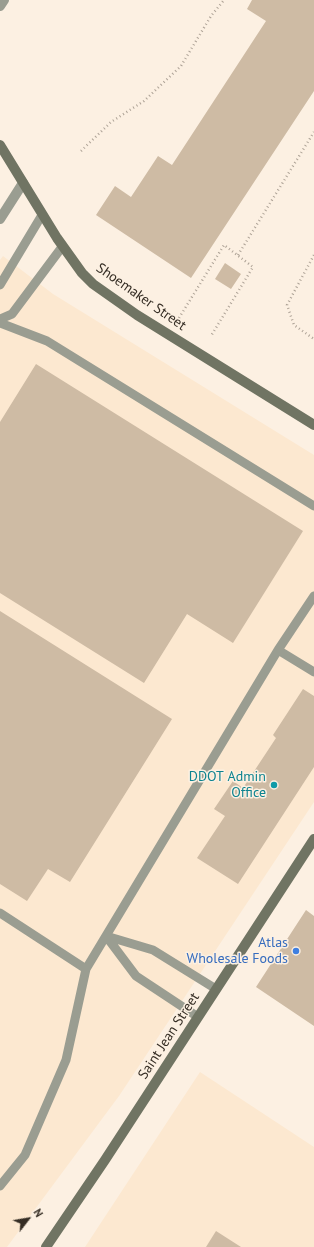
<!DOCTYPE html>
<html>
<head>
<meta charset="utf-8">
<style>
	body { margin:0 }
	#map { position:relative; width:314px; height:1247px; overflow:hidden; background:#fcf0e2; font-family:"PT Sans",sans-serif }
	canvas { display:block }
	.north { position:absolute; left:8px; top:1199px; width:40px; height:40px; -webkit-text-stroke:3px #fcf0e2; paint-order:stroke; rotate:59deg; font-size:11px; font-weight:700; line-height:16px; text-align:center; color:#352d24 }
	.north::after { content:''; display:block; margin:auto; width:14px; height:18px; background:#352d24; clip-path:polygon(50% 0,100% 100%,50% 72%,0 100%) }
</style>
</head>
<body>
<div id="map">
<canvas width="314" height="1247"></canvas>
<div class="north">N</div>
</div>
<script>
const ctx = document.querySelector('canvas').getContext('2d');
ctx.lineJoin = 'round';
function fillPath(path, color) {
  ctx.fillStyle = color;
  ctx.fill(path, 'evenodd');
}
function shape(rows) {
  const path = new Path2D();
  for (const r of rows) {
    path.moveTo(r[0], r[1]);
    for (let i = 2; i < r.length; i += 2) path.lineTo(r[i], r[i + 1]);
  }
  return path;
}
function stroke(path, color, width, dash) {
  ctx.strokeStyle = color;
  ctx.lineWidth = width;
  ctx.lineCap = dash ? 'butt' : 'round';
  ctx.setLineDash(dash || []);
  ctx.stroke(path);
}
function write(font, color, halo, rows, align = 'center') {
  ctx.font = font + ' "PT Sans",sans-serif';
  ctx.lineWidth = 3;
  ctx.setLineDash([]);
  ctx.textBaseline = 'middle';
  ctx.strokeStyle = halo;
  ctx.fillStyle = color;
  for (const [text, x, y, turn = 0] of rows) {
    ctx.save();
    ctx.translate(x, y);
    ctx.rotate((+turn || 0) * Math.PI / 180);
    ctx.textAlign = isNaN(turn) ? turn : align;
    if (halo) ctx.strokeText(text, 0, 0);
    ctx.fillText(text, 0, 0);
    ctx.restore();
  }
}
fillPath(shape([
	[3,256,53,294,314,455,314,802,119,1096,7,1247,0,1247,0,260],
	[200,1072,314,1147,314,1247,85,1247]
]), '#fce8d0');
fillPath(shape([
	[252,0,314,0,314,91,191,278,96,215,115,186,131,197,158,156,172,165,266,21,247,9],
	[225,263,241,274,231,289,215,279],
	[36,364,303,531,233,643,187,614,144,683,0,593,0,422],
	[0,611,172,719,70,882,48,869,27,901,0,884],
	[303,689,314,696,314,767,238,884,197,858,225,816,214,809,233,781,243,788,276,738,273,735],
	[306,910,314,916,314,1026,256,987],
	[216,1231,241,1247,206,1247]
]), '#cebba4');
stroke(shape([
	[81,151,111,122,144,101,181,66,211,16,224,0],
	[238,255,314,132],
	[314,255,287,305,294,325,314,339],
	[179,318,224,245,253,267,211,336]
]), '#aea397', 2.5, [1, 3]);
stroke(shape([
	[0,285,42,215],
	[0,319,12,314,62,247],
	[0,323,47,341,314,506],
	[278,650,314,596],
	[0,913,86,969],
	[106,936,136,976,198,1017],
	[106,936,153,950,216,989],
	[0,1186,25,1155,66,1060,86,969,278,650,314,672]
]), '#9a9d91', 9);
stroke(shape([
	[0,6,4,0],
	[0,219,23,183]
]), '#9a9d91', 10);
stroke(shape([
	[0,145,57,238,82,273,93,284,137,315,314,425],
	[46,1247,105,1160,314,839]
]), '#707463', 10);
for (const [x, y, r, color] of [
	[274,785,4,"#0f9aa8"],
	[296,951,4,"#3f7fe0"]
]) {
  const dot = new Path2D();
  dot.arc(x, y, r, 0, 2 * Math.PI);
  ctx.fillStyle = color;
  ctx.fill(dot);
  stroke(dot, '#fcf0e2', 1.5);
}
write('14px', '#352d24', '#fcf0e2', [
	["Shoemaker Street",141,297,35],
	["Saint Jean Street",169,1036,-57]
]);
write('14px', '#0d838f', '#fcf0e2', [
	["DDOT Admin",266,777],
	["Office",266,793]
], 'right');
write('14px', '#366cbe', '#fcf0e2', [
	["Atlas",288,943],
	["Wholesale Foods",288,959]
], 'right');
</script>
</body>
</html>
